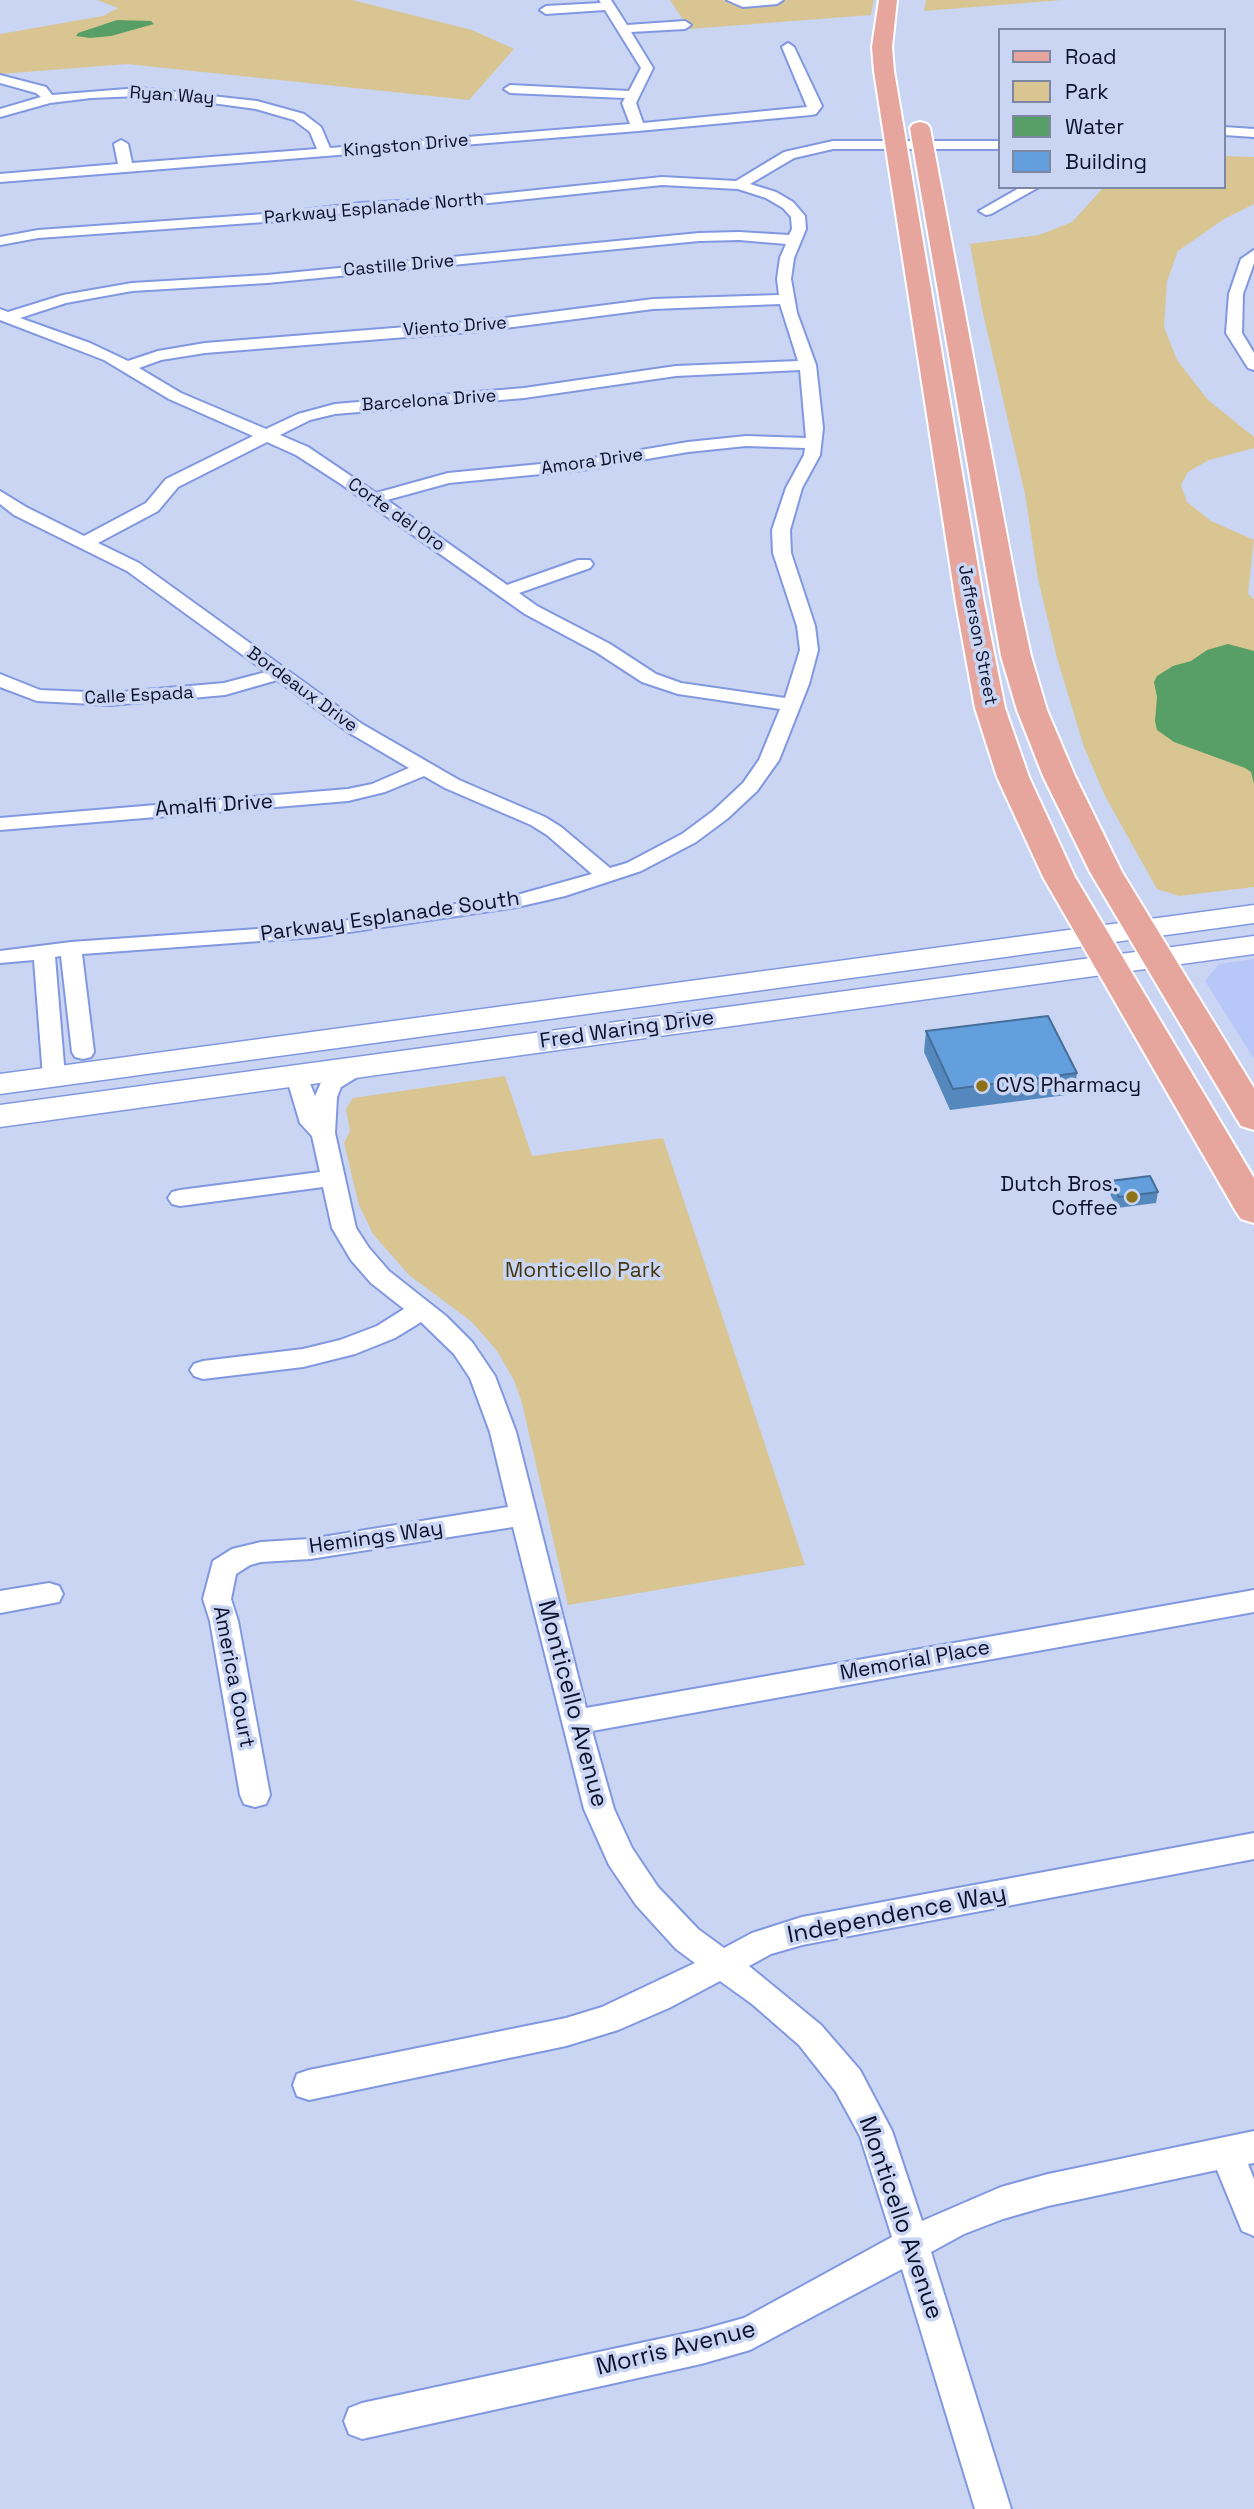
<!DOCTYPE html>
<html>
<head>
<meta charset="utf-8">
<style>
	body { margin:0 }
	#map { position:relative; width:1254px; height:2509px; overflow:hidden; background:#cad5f3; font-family:"Space Grotesk",sans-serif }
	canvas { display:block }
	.legend { position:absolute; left:998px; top:28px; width:228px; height:161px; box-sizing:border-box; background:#cad5f3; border:2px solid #7d87a3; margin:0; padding:9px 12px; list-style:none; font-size:21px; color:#0a112b }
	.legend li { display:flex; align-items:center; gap:14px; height:35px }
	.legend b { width:35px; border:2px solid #7d87a3 }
</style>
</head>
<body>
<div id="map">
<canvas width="1254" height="2509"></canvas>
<ul class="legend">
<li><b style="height:9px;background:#e7a69d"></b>Road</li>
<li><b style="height:19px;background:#d8c592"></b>Park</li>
<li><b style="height:19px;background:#579f67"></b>Water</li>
<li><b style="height:19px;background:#639fdc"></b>Building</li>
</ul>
</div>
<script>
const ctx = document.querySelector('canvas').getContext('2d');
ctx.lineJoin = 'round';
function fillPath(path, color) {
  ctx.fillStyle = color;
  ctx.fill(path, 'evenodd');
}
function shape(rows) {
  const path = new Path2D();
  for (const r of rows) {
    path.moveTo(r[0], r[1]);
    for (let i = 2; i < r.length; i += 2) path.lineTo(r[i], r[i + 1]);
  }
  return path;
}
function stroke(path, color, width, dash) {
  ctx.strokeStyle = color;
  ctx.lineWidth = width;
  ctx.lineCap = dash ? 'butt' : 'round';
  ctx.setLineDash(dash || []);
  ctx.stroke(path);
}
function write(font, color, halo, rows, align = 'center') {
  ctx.font = font + ' "Space Grotesk",sans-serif';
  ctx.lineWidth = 7;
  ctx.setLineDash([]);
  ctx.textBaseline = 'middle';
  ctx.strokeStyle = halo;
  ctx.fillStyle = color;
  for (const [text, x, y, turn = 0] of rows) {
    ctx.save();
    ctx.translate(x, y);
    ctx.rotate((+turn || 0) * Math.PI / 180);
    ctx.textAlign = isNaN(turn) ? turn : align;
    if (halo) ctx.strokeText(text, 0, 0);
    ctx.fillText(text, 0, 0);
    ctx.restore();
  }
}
fillPath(shape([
	[1254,959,1254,1059,1205,981,1219,964]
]), '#b6c7f8');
fillPath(shape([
	[97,0,352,0,472,30,514,49,469,100,127,64,0,74,0,34,103,16,118,8],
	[670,0,874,0,871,15,689,29],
	[926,0,1062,0,924,11],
	[1224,156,1254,157,1254,204,1224,219,1178,251,1167,281,1164,327,1177,360,1208,400,1254,437,1254,448,1209,460,1188,472,1181,485,1187,502,1211,521,1254,540,1248,594,1254,599,1254,887,1179,896,1157,889,1105,796,1084,747,1057,658,1038,579,1025,494,982,309,970,244,1039,235,1072,222,1104,187,1224,187],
	[505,1076,532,1156,663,1138,805,1565,568,1605,522,1403,514,1380,497,1351,472,1322,409,1275,373,1234,359,1205,344,1143,350,1131,346,1109,353,1098]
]), '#d8c592');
fillPath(shape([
	[117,20,151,21,154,24,111,36,90,38,76,36,78,33],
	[1228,644,1254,651,1254,784,1251,772,1245,768,1174,742,1157,730,1155,721,1157,697,1154,682,1157,676,1173,666,1191,661,1207,650]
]), '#579f67');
const minor = shape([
	[599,0,611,0,627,25,685,21,691,25,685,29,631,32,653,68,636,103,643,123,807,107,782,47,788,43,794,47,822,106,816,114,811,115,638,131,0,182,0,174,118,164,114,144,121,140,128,144,132,163,317,149,310,132,294,120,256,109,190,100,139,96,91,98,50,103,0,117,0,109,41,97,36,93,0,83,0,75,46,87,52,95,139,88,257,101,304,114,321,127,330,148,630,124,622,103,625,98,510,93,504,89,510,85,629,91,641,68,605,10,546,14,540,10,546,6,601,3,599,0],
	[727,0,783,0,777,4,743,7,727,0],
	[1224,127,1254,129,1254,137,1224,135,1224,127],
	[833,141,1000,141,1000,149,833,149,794,158,750,184,776,192,793,202,805,216,806,229,794,258,791,279,797,313,816,365,823,428,820,455,802,488,790,530,791,553,815,626,818,650,809,684,779,760,757,791,727,819,696,842,641,871,565,896,517,907,315,937,82,954,94,1052,91,1057,83,1059,75,1057,72,1052,61,956,55,957,65,1077,62,1082,54,1084,46,1082,43,1077,34,960,0,963,0,951,71,942,315,925,517,895,592,874,547,835,531,825,445,788,424,776,385,792,348,801,0,830,0,818,348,789,372,784,409,768,348,732,277,680,225,695,111,705,37,701,0,687,0,674,40,690,111,693,224,683,266,672,127,571,14,515,0,504,0,491,26,507,84,536,146,503,166,479,253,436,169,399,104,360,0,320,0,309,8,312,63,295,132,283,267,275,699,233,739,232,789,235,792,229,791,217,783,208,766,198,738,189,662,185,460,206,361,211,279,221,38,238,0,245,0,237,38,230,279,213,361,203,460,198,662,177,736,181,784,152,833,141],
	[739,240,786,244,780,258,777,279,779,295,653,299,482,321,205,343,158,351,128,361,90,343,20,318,66,303,132,291,267,283,699,241,739,240],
	[780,304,798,361,676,366,524,388,335,404,298,414,266,429,181,393,139,368,161,360,205,353,482,331,653,309,780,304],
	[800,370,806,438,746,436,688,442,582,460,448,473,376,493,308,447,280,435,310,420,335,414,524,398,676,376,800,370],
	[267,442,296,455,341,484,525,614,596,652,642,682,678,694,780,709,759,760,743,783,713,811,682,834,627,863,610,868,561,827,545,817,459,780,362,724,139,563,98,543,158,511,178,487,267,442],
	[746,446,805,448,804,455,786,488,772,530,773,553,797,626,800,650,785,698,681,683,656,674,610,644,537,606,519,593,590,568,593,564,590,560,578,560,507,585,387,500,449,483,582,470,688,452,746,446],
	[1021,187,1039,187,991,214,986,215,979,211,1021,187],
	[1254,250,1254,263,1243,294,1242,333,1254,353,1254,370,1248,368,1226,333,1229,294,1241,259,1254,250],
	[356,1061,364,1063,367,1068,364,1073,341,1087,337,1097,335,1133,356,1228,369,1248,389,1271,446,1316,472,1342,495,1376,516,1432,586,1708,1254,1590,1254,1612,592,1731,614,1809,632,1848,658,1887,698,1929,724,1948,752,1933,802,1917,1254,1833,1254,1859,802,1945,771,1954,749,1966,821,2025,860,2070,892,2131,922,2221,1001,2187,1048,2174,1254,2131,1254,2163,1248,2164,1254,2179,1254,2236,1242,2231,1217,2170,1048,2206,1003,2219,964,2234,931,2252,1011,2509,975,2509,902,2269,750,2350,701,2364,362,2439,349,2434,344,2421,349,2408,362,2403,701,2330,744,2318,892,2237,860,2136,836,2092,799,2045,752,2004,720,1981,669,2008,618,2030,566,2046,309,2100,297,2096,293,2085,297,2074,309,2070,566,2018,602,2007,695,1963,676,1949,636,1905,609,1865,584,1809,513,1527,310,1559,261,1562,250,1565,236,1574,231,1599,238,1621,270,1795,266,1804,255,1807,244,1804,240,1795,210,1621,203,1599,213,1561,232,1549,261,1542,310,1539,508,1507,490,1432,470,1378,454,1354,421,1322,395,1338,355,1354,303,1367,203,1379,194,1376,190,1370,194,1364,203,1361,303,1349,340,1340,377,1326,404,1309,371,1283,351,1260,332,1228,323,1187,180,1206,172,1204,168,1198,172,1192,180,1190,320,1172,312,1136,300,1123,286,1076,289,1071,297,1069,305,1071,315,1096,323,1078,356,1061],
	[49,1583,59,1586,63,1594,59,1602,0,1613,0,1591,49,1583]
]);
const secondary = shape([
	[1254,905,1254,923,0,1094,0,1074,1254,905],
	[1254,936,1254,954,0,1127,0,1105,1254,936]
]);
const primary = shape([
	[879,0,897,0,892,47,894,71,984,603,1005,708,1029,777,1075,877,1254,1178,1254,1223,1241,1219,1235,1210,1043,877,997,777,975,708,956,603,874,71,872,47,879,0],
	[920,122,927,124,930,128,1020,605,1031,656,1047,710,1075,776,1122,872,1254,1088,1254,1130,1241,1126,1236,1118,1090,872,1043,776,1017,710,1001,656,992,605,910,128,913,124,920,122]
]);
stroke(minor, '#8198e0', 4);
stroke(secondary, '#8198e0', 3);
stroke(primary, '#fff', 4);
fillPath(minor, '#fff');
fillPath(secondary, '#fff');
fillPath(primary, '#e7a69d');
fillPath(shape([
	[926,1031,1077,1073,1074,1094,950,1110,924,1052],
	[1110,1181,1158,1192,1156,1203,1117,1208,1109,1192]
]), '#5589bd');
const building = shape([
	[1048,1016,1077,1073,953,1089,926,1031,1048,1016],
	[1150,1176,1158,1192,1119,1197,1110,1181,1150,1176]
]);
fillPath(building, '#639fdc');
stroke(building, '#456f9a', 2);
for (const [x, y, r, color] of [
	[982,1086,7,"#8e7216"],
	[1132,1197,7,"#8e7216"]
]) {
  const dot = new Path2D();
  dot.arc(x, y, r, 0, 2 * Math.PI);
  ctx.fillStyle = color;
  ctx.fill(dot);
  stroke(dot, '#cad5f3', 2.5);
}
write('18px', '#0a112b', '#cad5f3', [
	["Ryan Way",172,96,4],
	["Kingston Drive",406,146,-5],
	["Parkway Esplanade North",374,209,-5],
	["Castille Drive",399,266,-5],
	["Viento Drive",455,327,-4],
	["Barcelona Drive",429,401,-4],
	["Amora Drive",592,462,-8],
	["Corte del Oro",396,515,35],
	["Jefferson Street",977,635,79],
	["Bordeaux Drive",302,690,36],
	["Calle Espada",139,696,-3]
]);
write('21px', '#0a112b', '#cad5f3', [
	["Amalfi Drive",214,806,-4],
	["Parkway Esplanade South",390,917,-8],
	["Fred Waring Drive",627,1030,-8],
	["Hemings Way",376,1538,-8],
	["Memorial Place",915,1661,-10],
	["America Court",233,1677,79]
]);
write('21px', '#0a112b', '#cad5f3', [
	["CVS Pharmacy",996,1086],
	["Dutch Bros.",1118,1185,"right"],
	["Coffee",1118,1209,"right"]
], 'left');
write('21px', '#433611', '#cad5f3', [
	["Monticello Park",583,1271]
]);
write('24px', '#0a112b', '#cad5f3', [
	["Monticello Avenue",572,1704,75],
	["Independence Way",897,1915,-11],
	["Monticello Avenue",900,2218,71],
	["Morris Avenue",676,2349,-14]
]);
</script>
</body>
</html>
